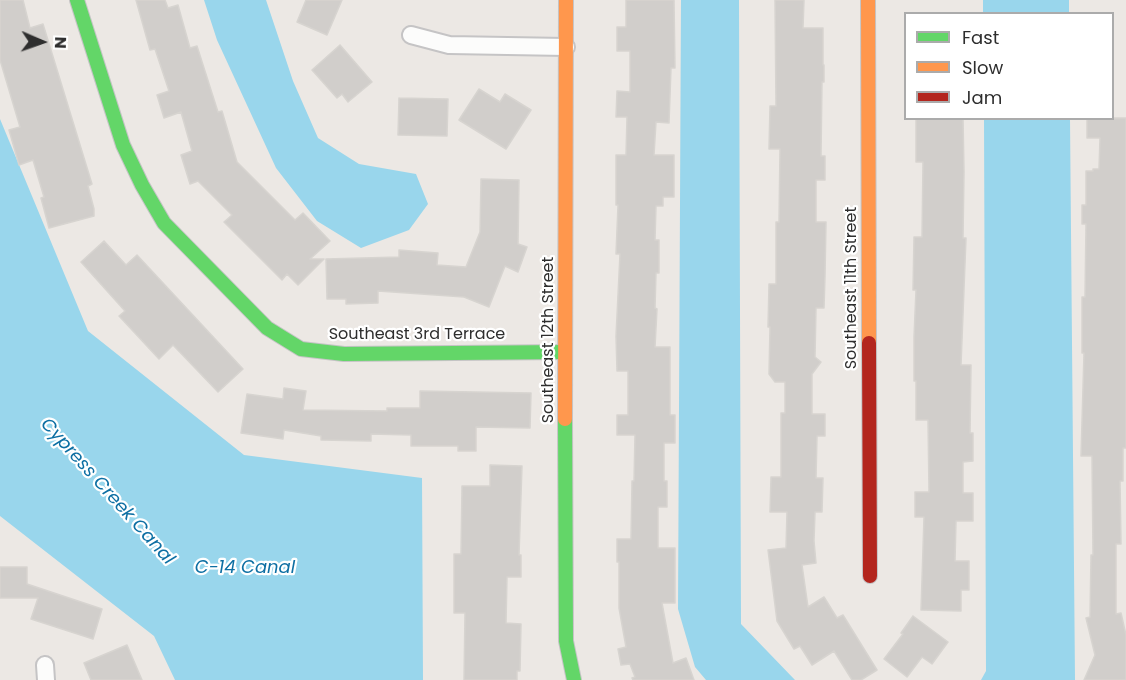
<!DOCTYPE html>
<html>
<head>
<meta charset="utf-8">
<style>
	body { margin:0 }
	#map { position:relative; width:1126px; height:680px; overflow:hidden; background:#ece8e4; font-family:Poppins,sans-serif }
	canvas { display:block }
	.legend { position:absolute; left:904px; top:12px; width:210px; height:108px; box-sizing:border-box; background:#fff; border:2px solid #ababab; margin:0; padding:8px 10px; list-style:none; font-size:18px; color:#2e2e2e }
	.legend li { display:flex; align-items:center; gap:12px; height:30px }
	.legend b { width:30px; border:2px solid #ababab }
	.north { position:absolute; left:12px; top:12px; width:60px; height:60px; -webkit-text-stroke:4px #fff; paint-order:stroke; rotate:92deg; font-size:16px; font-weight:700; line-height:24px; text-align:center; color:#2e2e2e }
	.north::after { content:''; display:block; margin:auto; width:21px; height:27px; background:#2e2e2e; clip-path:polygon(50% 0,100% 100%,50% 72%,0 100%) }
</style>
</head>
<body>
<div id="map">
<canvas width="1126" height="680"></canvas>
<ul class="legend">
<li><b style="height:8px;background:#63d668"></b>Fast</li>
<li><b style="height:8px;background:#ff974d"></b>Slow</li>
<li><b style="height:8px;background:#b3261e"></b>Jam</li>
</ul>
<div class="north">N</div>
</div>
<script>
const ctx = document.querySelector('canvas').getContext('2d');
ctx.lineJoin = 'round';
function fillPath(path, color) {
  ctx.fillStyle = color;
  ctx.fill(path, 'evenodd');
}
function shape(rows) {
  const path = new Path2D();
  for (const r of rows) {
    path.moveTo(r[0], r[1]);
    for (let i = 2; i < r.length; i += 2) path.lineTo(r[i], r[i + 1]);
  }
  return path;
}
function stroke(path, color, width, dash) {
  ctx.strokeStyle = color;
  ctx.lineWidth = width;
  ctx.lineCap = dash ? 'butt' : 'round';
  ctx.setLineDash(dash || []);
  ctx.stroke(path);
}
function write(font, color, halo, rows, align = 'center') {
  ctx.font = font + ' Poppins,sans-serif';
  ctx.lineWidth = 4.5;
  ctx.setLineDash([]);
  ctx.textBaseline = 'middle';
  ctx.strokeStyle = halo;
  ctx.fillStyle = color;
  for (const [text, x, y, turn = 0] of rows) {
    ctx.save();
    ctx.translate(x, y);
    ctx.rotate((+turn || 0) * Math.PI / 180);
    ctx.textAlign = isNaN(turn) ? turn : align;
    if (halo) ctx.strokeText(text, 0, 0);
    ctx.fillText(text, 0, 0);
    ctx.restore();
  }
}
fillPath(shape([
	[204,0,266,0,293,81,318,138,359,164,416,174,428,204,409,230,361,248,317,221,276,168,217,40],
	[681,0,739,0,741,624,795,680,706,680,695,667,678,609],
	[983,0,1069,0,1069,13,983,13],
	[0,119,88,331,244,455,422,478,423,680,175,680,154,636,0,516],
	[984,119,1070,119,1075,680,981,680,986,671]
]), '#99d6ec');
const building = shape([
	[0,0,23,0,30,28,43,24,92,184,88,186,94,209,94,216,49,228,41,198,44,197,33,160,19,165,9,130,20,127,0,60,0,0],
	[136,0,165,0,168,8,178,5,190,48,197,46,218,112,222,111,237,162,295,220,303,213,330,241,310,259,324,259,298,285,287,274,282,280,224,222,232,215,198,181,190,184,181,155,192,151,181,112,164,118,157,95,169,91,155,49,150,50,136,0],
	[306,0,342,0,327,35,297,22,306,0],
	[626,0,674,0,675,68,671,68,669,123,656,122,654,155,674,155,674,197,663,197,663,206,656,206,655,240,659,240,659,273,656,273,655,308,657,309,655,347,670,347,670,415,675,415,675,443,664,443,664,481,667,481,667,507,658,507,658,548,675,548,675,603,662,603,673,663,686,658,694,680,633,680,632,678,635,677,630,664,621,665,618,649,626,647,619,608,619,562,617,562,617,539,631,539,632,481,634,481,635,435,617,435,617,415,628,415,628,371,617,371,616,336,620,254,616,254,618,205,616,205,616,155,626,155,627,117,616,117,617,91,630,92,630,51,617,51,617,27,626,27,626,0],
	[775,0,804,0,803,28,823,28,823,65,824,65,824,82,822,82,821,156,825,156,825,180,816,180,816,222,826,222,825,276,824,308,816,308,815,357,821,362,812,374,812,414,825,414,825,436,817,436,816,478,823,478,822,512,815,512,814,541,816,563,802,565,808,607,824,597,837,618,843,615,877,670,861,680,852,680,834,651,812,665,800,646,794,649,777,621,768,550,786,548,787,512,770,512,771,477,781,477,781,413,785,413,785,382,775,382,769,374,770,327,768,327,769,284,776,284,776,222,779,222,780,149,769,149,770,106,776,106,775,0],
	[340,45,372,82,348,102,342,94,337,98,312,70,340,45],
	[479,89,500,102,505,94,531,110,506,149,459,120,479,89],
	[399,98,448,99,447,136,398,135,399,98],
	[916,118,963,118,964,172,963,238,966,238,961,365,971,365,970,433,973,433,973,461,963,462,963,493,973,493,973,521,956,521,955,561,969,561,969,590,961,590,961,611,921,610,924,517,915,517,915,492,929,492,928,420,916,420,916,381,914,381,914,337,916,290,913,290,914,237,922,237,923,162,916,162,916,118],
	[1087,118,1126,118,1126,448,1123,448,1123,481,1120,481,1121,544,1116,544,1116,614,1121,613,1126,635,1126,680,1084,680,1095,655,1086,618,1090,617,1091,555,1093,555,1092,456,1081,456,1084,353,1082,353,1082,297,1085,297,1086,224,1082,224,1082,205,1086,205,1086,171,1093,171,1093,169,1099,169,1100,138,1087,138,1087,118],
	[481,179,519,180,518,244,527,247,518,272,505,266,489,307,464,297,378,291,378,303,346,304,346,299,327,299,326,259,399,257,399,250,438,253,437,265,466,267,480,232,481,179],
	[104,241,126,265,137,255,243,369,218,392,173,345,159,359,119,316,125,311,81,262,104,241],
	[284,388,306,391,303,410,387,411,387,408,420,408,420,391,531,393,530,428,476,427,476,451,458,451,458,446,411,446,411,435,371,434,371,441,321,440,321,436,284,430,283,439,241,433,247,394,283,399,284,388],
	[490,465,522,466,519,555,521,555,521,577,507,577,506,623,521,624,520,671,517,671,517,680,464,680,465,613,454,613,454,554,461,554,462,486,490,486,490,465],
	[0,567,27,567,27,584,102,609,93,639,31,619,38,598,0,598,0,567],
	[913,616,948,642,932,664,922,657,907,677,884,659,903,634,901,633,913,616],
	[127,645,142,680,91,680,84,663,127,645]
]);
fillPath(building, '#d1cecb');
stroke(building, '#d7d4d0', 1.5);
const street = shape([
	[411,35,449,45,566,47],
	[45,665,46,680]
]);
const fast = shape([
	[77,0,123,145,142,185,164,223,267,328,301,349,344,354,565,352],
	[565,419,566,641,574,680]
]);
const slow = shape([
	[868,0,869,343],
	[565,419,566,0]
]);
const jam = shape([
	[869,343,870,576]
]);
stroke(street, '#c5c4c5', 20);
stroke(fast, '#c5c4c5', 16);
stroke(slow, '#c5c4c5', 16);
stroke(jam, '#c5c4c5', 16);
stroke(street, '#fcfcfb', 16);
stroke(fast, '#63d668', 14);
stroke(slow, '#ff974d', 14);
stroke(jam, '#b3261e', 14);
write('16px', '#2e2e2e', '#fff', [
	["Southeast 11th Street",852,288,-90],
	["Southeast 3rd Terrace",417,335],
	["Southeast 12th Street",549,340,-90]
]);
write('italic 18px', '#0d6fa3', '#fff', [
	["Cypress Creek Canal",107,492,48],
	["C-14 Canal",245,568]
]);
</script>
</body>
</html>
